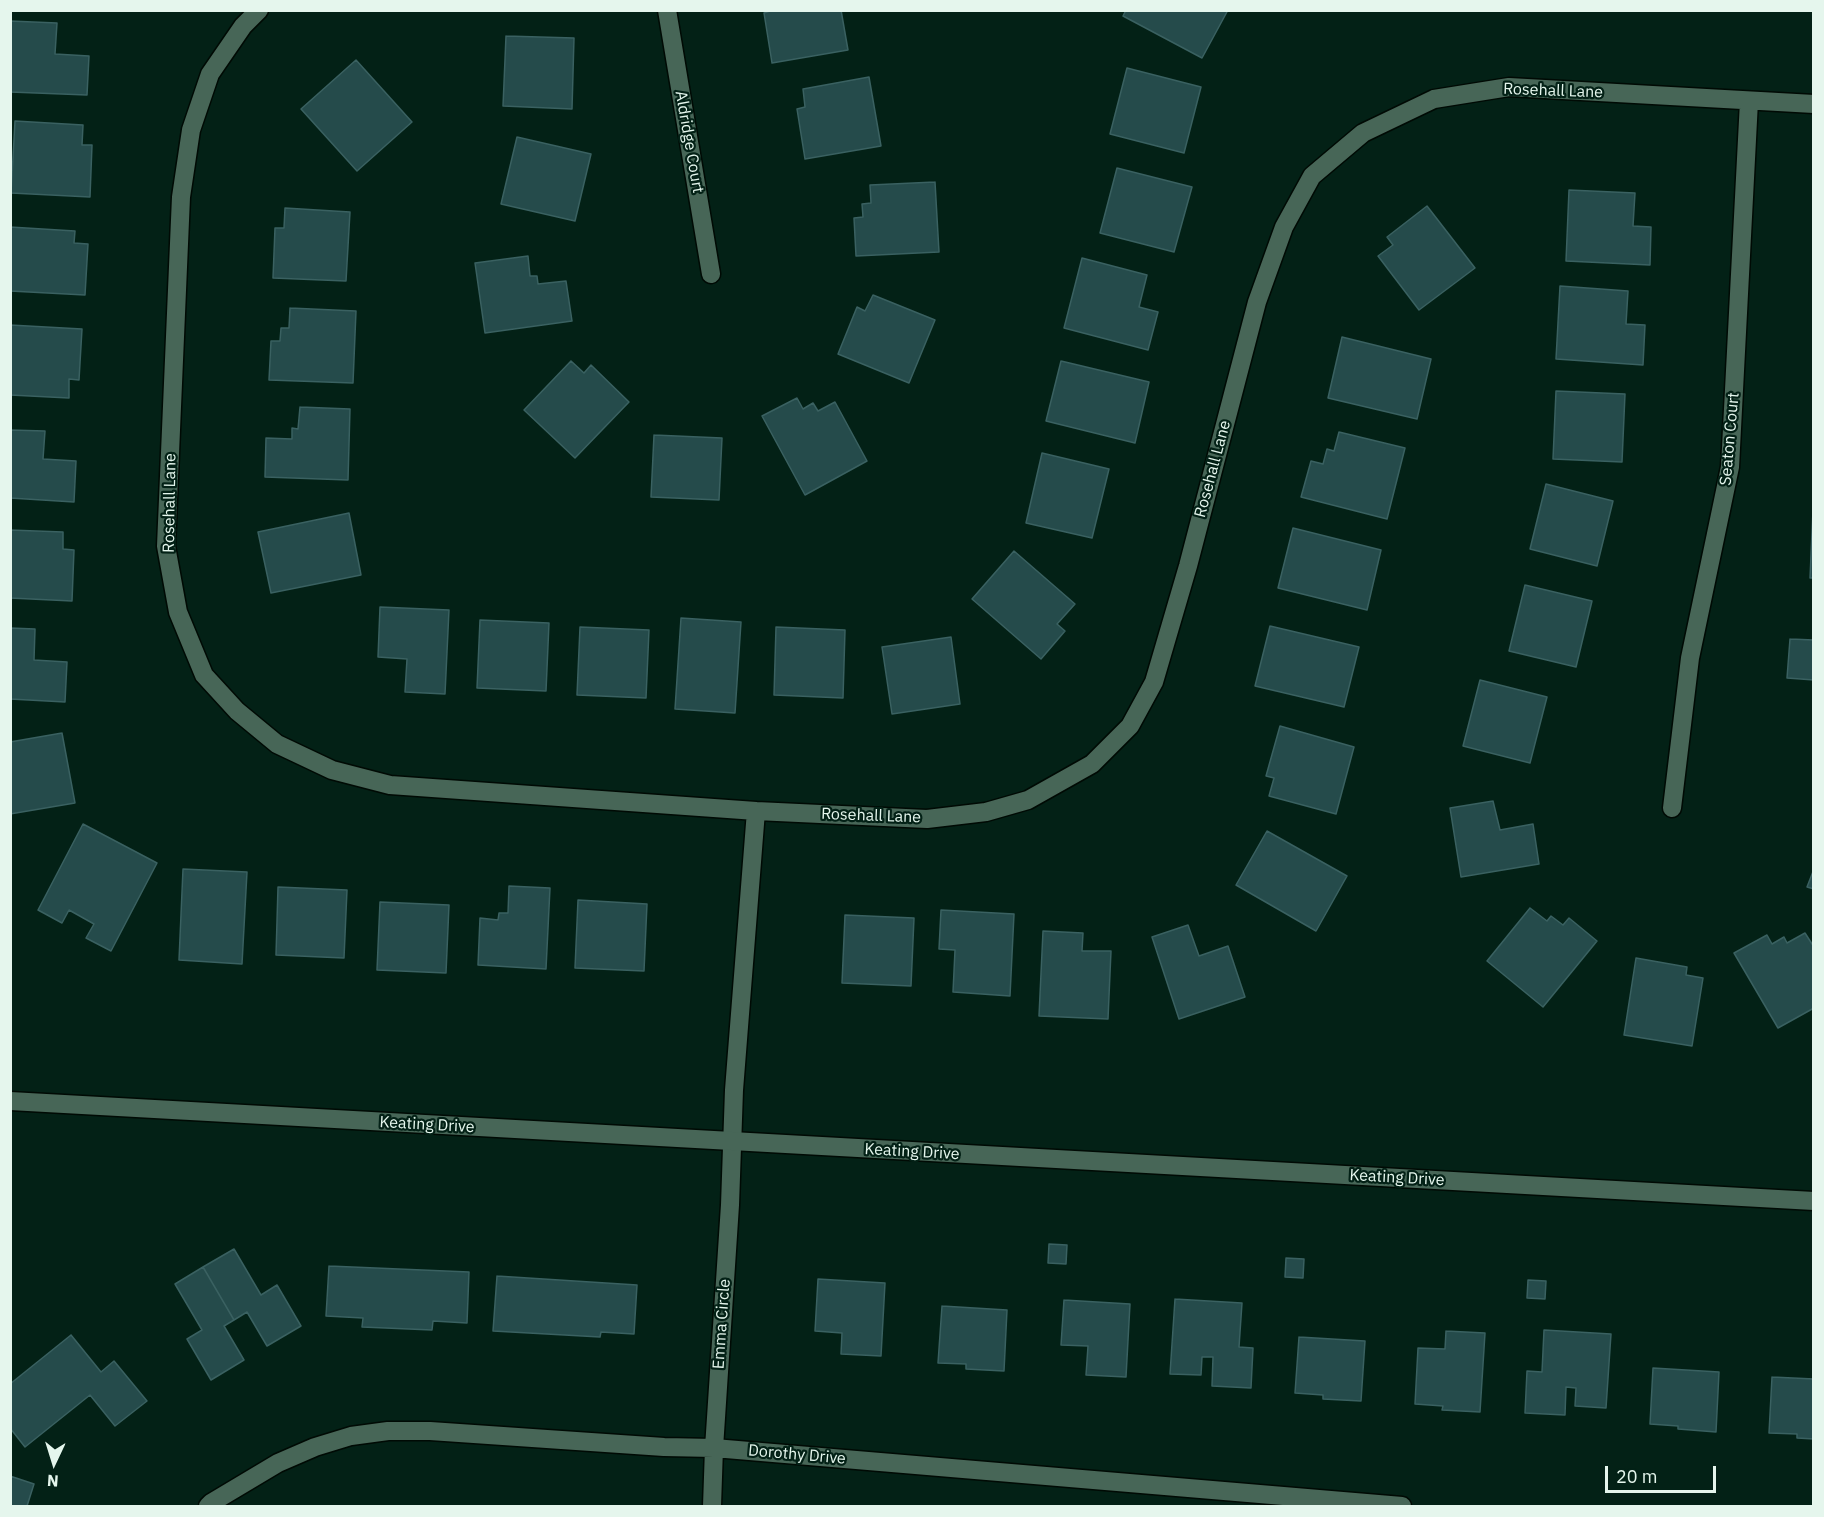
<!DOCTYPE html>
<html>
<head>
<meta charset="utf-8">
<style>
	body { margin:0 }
	#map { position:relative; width:1824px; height:1517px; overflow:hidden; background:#032116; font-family:"IBM Plex Sans",sans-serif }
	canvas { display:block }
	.frame { position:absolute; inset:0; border:12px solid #e5f6ed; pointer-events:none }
	.north { position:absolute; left:24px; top:1433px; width:60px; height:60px; -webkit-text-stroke:4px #032116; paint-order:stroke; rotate:184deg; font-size:16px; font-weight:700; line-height:24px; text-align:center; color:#e5f6ed }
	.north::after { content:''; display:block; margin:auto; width:21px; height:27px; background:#e5f6ed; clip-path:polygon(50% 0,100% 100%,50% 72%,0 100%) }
	.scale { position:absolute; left:1605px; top:1466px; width:111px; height:27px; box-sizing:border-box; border:3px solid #e5f6ed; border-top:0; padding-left:8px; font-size:18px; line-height:21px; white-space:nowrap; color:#e5f6ed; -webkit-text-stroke:4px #032116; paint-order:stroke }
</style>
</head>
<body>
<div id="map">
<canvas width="1824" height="1517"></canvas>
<div class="frame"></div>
<div class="north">N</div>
<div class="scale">20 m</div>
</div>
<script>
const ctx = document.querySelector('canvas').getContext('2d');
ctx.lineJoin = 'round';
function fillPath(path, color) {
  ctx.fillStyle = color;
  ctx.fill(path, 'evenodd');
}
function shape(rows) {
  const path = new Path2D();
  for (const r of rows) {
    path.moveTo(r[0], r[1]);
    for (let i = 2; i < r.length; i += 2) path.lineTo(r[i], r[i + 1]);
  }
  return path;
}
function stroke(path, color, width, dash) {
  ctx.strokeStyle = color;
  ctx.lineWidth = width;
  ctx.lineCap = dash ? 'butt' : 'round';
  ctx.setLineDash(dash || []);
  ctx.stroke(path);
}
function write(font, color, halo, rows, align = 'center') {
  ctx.font = font + ' "IBM Plex Sans",sans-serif';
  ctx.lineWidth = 4.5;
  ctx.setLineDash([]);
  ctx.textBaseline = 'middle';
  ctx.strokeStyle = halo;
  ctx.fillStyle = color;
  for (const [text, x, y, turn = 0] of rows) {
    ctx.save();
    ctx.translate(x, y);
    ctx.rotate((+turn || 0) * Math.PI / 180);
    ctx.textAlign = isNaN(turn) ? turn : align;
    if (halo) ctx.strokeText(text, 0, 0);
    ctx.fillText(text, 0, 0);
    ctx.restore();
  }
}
const building = shape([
	[773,10,841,10,848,50,772,63,764,13,773,10],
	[1126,10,1228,10,1202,58,1123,16,1126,10],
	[10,21,57,23,55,54,89,56,87,95,10,92,10,21],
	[506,36,574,38,572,109,503,106,506,36],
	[356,60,412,122,357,171,301,109,356,60],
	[1127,68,1201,87,1184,153,1110,134,1127,68],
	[869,77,881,146,805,159,797,109,805,107,803,89,869,77],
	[15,121,83,125,82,145,92,145,90,197,11,193,15,121],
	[517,137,591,154,575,221,501,204,517,137],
	[1117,168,1192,187,1174,252,1100,233,1117,168],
	[935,182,939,252,856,256,854,218,863,217,862,204,871,203,870,185,935,182],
	[1569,190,1635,193,1633,226,1651,227,1650,265,1566,261,1569,190],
	[1427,206,1475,268,1419,310,1378,256,1393,245,1387,237,1427,206],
	[285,208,350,212,346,281,273,278,275,228,284,228,285,208],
	[10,227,75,231,74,243,88,244,85,295,10,291,10,227],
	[528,256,530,276,537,276,538,284,566,281,572,321,485,333,475,263,528,256],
	[1082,258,1147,275,1139,307,1158,312,1148,350,1064,328,1082,258],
	[1560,286,1628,291,1626,324,1645,325,1643,365,1556,359,1560,286],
	[873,295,935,320,909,383,838,354,857,307,865,311,873,295],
	[290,308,356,311,353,383,269,380,271,341,280,341,281,328,289,328,290,308],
	[10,325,82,329,79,380,69,379,69,398,10,395,10,325],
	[1342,337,1431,359,1417,419,1328,398,1342,337],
	[571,361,584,373,591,365,629,402,575,458,524,410,571,361],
	[1061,361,1149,382,1135,443,1046,421,1061,361],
	[1556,391,1625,394,1622,462,1553,459,1556,391],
	[797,398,803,409,813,403,818,411,835,402,867,461,805,495,762,416,797,398],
	[300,407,350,409,348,480,265,477,266,438,292,439,292,428,298,429,300,407],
	[10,430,45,431,43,459,76,461,74,502,10,498,10,430],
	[1339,432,1405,448,1387,519,1301,497,1311,461,1323,464,1327,449,1334,451,1339,432],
	[654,435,722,438,719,500,651,497,654,435],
	[1042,453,1109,469,1092,538,1026,523,1042,453],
	[1546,484,1613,501,1597,566,1530,549,1546,484],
	[1813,510,1814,510,1814,578,1810,578,1813,510],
	[349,513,361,575,271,593,258,532,349,513],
	[1293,528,1381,550,1367,610,1278,588,1293,528],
	[10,530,63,532,63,549,74,550,72,601,10,598,10,530],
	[1014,551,1075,604,1057,624,1065,631,1041,659,972,599,1014,551],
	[1525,585,1592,601,1576,667,1509,651,1525,585],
	[380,607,449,610,445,694,405,692,407,659,378,657,380,607],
	[681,618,741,622,735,713,675,709,681,618],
	[480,620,549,623,546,691,477,688,480,620],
	[1270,626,1359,647,1344,707,1255,686,1270,626],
	[580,627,649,630,646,698,577,695,580,627],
	[776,627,845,630,843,698,774,695,776,627],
	[10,628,35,629,34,660,67,662,65,702,10,699,10,628],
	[951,637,960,704,892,714,882,647,951,637],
	[1790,639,1814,640,1814,680,1787,678,1790,639],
	[1480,680,1547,697,1530,763,1463,746,1480,680],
	[1280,726,1354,747,1336,814,1269,796,1274,778,1266,776,1280,726],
	[62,733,75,803,10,814,10,742,62,733],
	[1493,801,1500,830,1533,824,1539,864,1461,877,1450,808,1493,801],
	[83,824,157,863,111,951,86,938,94,924,69,910,62,923,38,910,83,824],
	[1267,831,1347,876,1316,931,1236,885,1267,831],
	[183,869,247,872,242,964,179,960,183,869],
	[1814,869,1814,889,1807,887,1814,869],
	[509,886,550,888,546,969,478,965,480,918,498,920,499,913,508,913,509,886],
	[278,887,347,890,344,958,276,955,278,887],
	[578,900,647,904,644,971,575,968,578,900],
	[380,902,449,905,446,973,377,970,380,902],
	[1530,908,1547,921,1551,916,1563,925,1569,918,1597,941,1543,1007,1487,961,1530,908],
	[941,910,1014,914,1010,996,953,992,955,950,939,949,941,910],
	[845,915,914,918,911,986,842,983,845,915],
	[1188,925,1199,956,1228,946,1245,997,1179,1019,1152,937,1188,925],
	[1043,931,1083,933,1082,951,1111,951,1108,1019,1039,1016,1043,931],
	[1805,933,1814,947,1814,1008,1778,1028,1734,953,1767,935,1772,944,1784,937,1787,943,1805,933],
	[1636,958,1687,967,1686,975,1703,978,1692,1046,1624,1035,1636,958],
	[1049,1244,1067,1245,1066,1264,1048,1263,1049,1244],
	[234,1249,261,1295,277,1285,301,1326,267,1346,247,1312,234,1320,203,1267,234,1249],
	[1286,1258,1304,1259,1303,1278,1285,1277,1286,1258],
	[329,1266,469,1272,467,1323,433,1321,432,1330,362,1327,363,1318,326,1316,329,1266],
	[203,1267,234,1320,224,1326,244,1360,211,1380,187,1339,202,1330,175,1284,203,1267],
	[497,1276,637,1285,634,1334,601,1332,600,1337,493,1331,497,1276],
	[818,1279,885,1283,881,1356,841,1354,842,1333,815,1331,818,1279],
	[1528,1280,1546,1281,1545,1299,1527,1298,1528,1280],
	[1175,1299,1242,1303,1239,1347,1253,1348,1251,1388,1212,1386,1213,1357,1202,1357,1201,1375,1170,1374,1175,1299],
	[1064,1300,1130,1304,1126,1377,1086,1375,1088,1346,1061,1345,1064,1300],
	[942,1306,1007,1310,1004,1371,966,1369,966,1364,938,1363,942,1306],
	[1544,1330,1611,1334,1606,1408,1575,1406,1576,1388,1566,1387,1565,1415,1525,1413,1527,1371,1542,1372,1544,1330],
	[1446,1331,1485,1333,1480,1412,1442,1410,1443,1406,1415,1404,1418,1348,1445,1349,1446,1331],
	[71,1335,101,1372,114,1361,147,1401,115,1426,90,1395,25,1447,10,1428,10,1384,71,1335],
	[1299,1337,1365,1341,1361,1401,1323,1399,1323,1395,1295,1393,1299,1337],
	[1653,1368,1719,1372,1716,1432,1678,1429,1678,1426,1650,1424,1653,1368],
	[1772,1377,1814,1379,1814,1439,1797,1438,1797,1434,1769,1433,1772,1377],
	[10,1476,34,1484,27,1506,10,1506,10,1476]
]);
fillPath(building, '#254b4b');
stroke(building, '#3a6161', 1.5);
const street = shape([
	[259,10,243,26,210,74,191,130,181,197,166,546,178,612,204,675,237,711,277,744,332,770,390,785,756,811,927,819,986,812,1028,800,1092,764,1130,726,1154,682,1188,566,1257,302,1284,227,1312,176,1363,133,1434,99,1509,87,1814,104],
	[667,10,711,274],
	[1672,808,1690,658,1730,467,1749,101],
	[208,1506,211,1503,278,1463,315,1447,351,1436,388,1431,430,1431,664,1447,714,1448,1402,1506],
	[712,1506,714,1448,730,1205,734,1090,756,811]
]);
const secondary = shape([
	[10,1101,1814,1201]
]);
stroke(street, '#000a04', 21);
stroke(secondary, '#000a04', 21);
stroke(street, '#476657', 18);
stroke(secondary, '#476657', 18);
write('16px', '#e5f6ed', '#032116', [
	["Rosehall Lane",1553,91,2],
	["Aldridge Court",689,142,80],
	["Seaton Court",1730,439,-85],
	["Rosehall Lane",1213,469,-75],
	["Rosehall Lane",170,503,-89],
	["Rosehall Lane",871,816,2],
	["Keating Drive",427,1125,3],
	["Keating Drive",912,1152,3],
	["Keating Drive",1397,1178,3],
	["Emma Circle",722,1324,-86],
	["Dorothy Drive",797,1455,5]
]);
</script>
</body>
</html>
